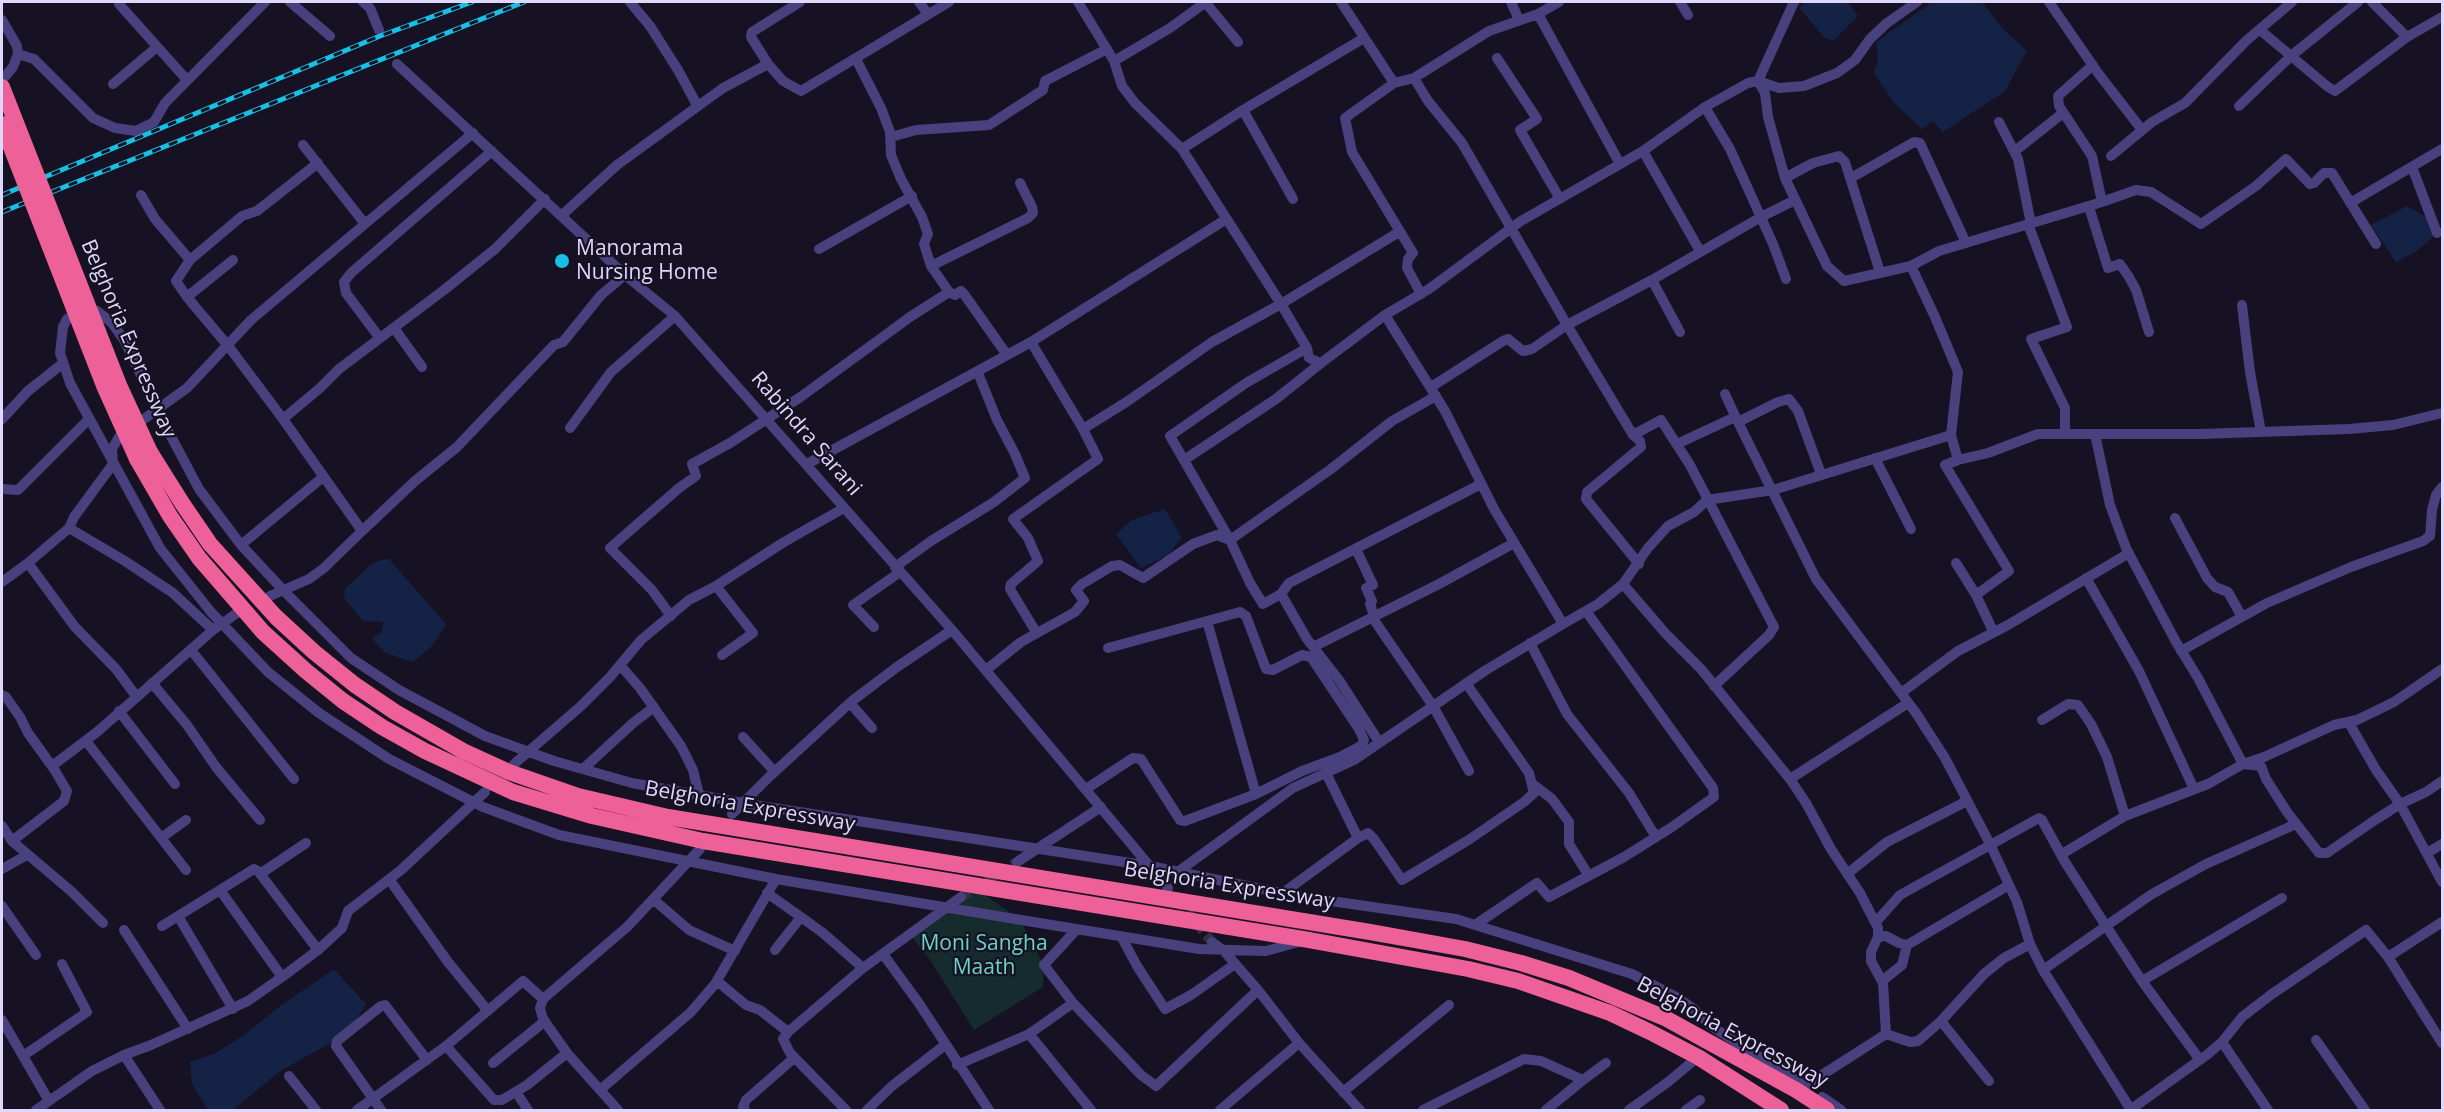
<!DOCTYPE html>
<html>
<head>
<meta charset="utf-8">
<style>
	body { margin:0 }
	#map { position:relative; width:2444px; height:1112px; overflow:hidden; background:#161123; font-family:"Open Sans",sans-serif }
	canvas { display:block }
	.frame { position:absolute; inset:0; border:3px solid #dfd8fb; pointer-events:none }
</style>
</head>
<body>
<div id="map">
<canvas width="2444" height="1112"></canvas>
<div class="frame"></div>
</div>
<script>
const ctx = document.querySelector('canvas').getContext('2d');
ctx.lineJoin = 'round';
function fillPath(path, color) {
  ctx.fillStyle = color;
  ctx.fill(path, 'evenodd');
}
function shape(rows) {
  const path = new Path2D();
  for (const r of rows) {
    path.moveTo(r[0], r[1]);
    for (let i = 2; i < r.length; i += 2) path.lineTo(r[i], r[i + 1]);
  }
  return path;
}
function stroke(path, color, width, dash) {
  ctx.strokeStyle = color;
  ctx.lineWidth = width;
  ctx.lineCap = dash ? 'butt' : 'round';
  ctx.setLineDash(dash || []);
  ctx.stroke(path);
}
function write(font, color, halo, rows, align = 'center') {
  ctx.font = font + ' "Open Sans",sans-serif';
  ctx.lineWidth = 4.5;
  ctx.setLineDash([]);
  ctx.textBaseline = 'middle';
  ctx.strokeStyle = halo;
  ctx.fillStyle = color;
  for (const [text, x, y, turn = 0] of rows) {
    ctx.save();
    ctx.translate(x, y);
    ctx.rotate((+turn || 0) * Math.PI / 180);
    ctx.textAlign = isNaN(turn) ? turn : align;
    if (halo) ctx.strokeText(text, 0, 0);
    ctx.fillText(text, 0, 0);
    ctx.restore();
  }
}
fillPath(shape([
	[978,890,1020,920,1044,965,1043,987,974,1030,930,960,910,935]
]), '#152b2d');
fillPath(shape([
	[1805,2,1848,2,1858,16,1833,41,1825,38,1799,8],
	[1932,2,1982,2,2003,29,2027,51,2005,91,1943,132,1933,121,1922,129,1893,102,1874,72,1878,61,1876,42],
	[2407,206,2425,216,2434,236,2417,251,2396,262,2371,225],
	[1165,509,1182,538,1169,554,1141,568,1116,534,1132,520],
	[388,558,446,624,433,645,413,662,386,653,372,639,382,631,383,622,363,621,344,598,345,589,371,564],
	[334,969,366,1004,355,1023,329,1044,280,1071,233,1110,208,1110,192,1084,190,1062,216,1053,244,1035,279,1007]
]), '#142345');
stroke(shape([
	[961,897,1017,862],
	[1178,900,1212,942]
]), '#342f43', 10, [10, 5]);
stroke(shape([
	[119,2,119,4,187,80],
	[290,2,330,36],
	[363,2,370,8,379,30],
	[630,2,650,26,678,70,697,105],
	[919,2,928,14],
	[1078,2,1114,61,1122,86,1135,103,1182,149,1281,304,1307,348,1309,358,1321,363,1385,315,1445,411,1494,509,1563,624,1598,604,1623,584,1648,548,1668,526,1694,512,1707,500,1773,490,1951,435],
	[1205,2,1238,42],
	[1341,2,1394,83,1414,78,1428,101,1462,143,1567,325,1633,435,1661,420,1690,465,1774,627,1769,635,1714,686],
	[1511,2,1519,20],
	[1680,2,1688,15],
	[1794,2,1758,81,1779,88,1804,86,1837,73,1855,60,1870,39,1887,23,1917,2],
	[2049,2,2098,73,2142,130],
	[2372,2,2407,37,2442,17],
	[1538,14,1620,164],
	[2,20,17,46,18,54,13,67,2,80],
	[2260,30,2328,87,2335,91,2407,37],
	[18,54,34,59,93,118,115,128,136,131,154,122,165,103,265,2],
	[1497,58,1537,119,1520,130,1560,199],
	[856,59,881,108,890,132,891,155,901,179,922,217,928,234,924,244,931,266,949,292,955,295,961,291,964,294,1007,355],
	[1114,61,1170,28,1206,2],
	[397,64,625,275,675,316,952,630,1168,888],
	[768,64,751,37,752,32,800,2],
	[2093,65,2058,96,2059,106,2092,156,2102,202,2136,190,2151,192,2201,224,2256,186,2286,159,2310,184,2314,183,2324,173,2332,173,2376,244],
	[1414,78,1489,31,1538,14,1559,2],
	[1394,83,1345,118,1352,152,1413,253,1408,259,1407,268,1421,294],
	[113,84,157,47],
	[2239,106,2291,56,2358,2],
	[1705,107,1730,149,1773,244,1786,279],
	[1243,110,1293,199],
	[1999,122,2018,159,2031,224],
	[891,137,916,130,989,125,1043,90,1045,81,1107,49],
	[303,145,365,224],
	[1182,149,1243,110,1364,38],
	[1643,151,1700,251],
	[2015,151,2063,113],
	[2111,156,2152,122,2185,103,2247,40,2292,2],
	[2412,167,2437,233],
	[1785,178,1813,163,1839,156,1845,162,1880,272],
	[1851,178,1914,142,1920,143,1966,243],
	[141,195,155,219,190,260],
	[2350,203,2442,149],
	[2089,207,2108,268,2120,264,2129,277,2136,290,2149,332],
	[561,216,617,165,723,88,768,64,783,81,801,91,949,2],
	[2028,224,2067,327,2031,339,2065,408,2065,434],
	[819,249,912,196],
	[931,266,1028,218,1033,213,1032,207,1020,183],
	[1911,266,1939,251,2102,202],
	[1652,280,1761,217,1795,200],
	[187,297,233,260],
	[2242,305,2250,372,2261,432],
	[1385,315,1429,289,1521,221,1643,151,1705,107,1748,83,1758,81,1765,93,1768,117,1785,178,1827,266,1844,281,1911,266,1935,317,1958,372,1951,435,1958,460,1988,453,2038,434,2200,434,2349,429,2393,425,2442,413],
	[394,328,422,367],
	[379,337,346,293,344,282,351,273,492,151],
	[1031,342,1083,429,1098,459,1013,519,1028,538,1038,561,1011,584,1010,589,1036,632],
	[1307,348,1246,383,1170,436,1230,540,1250,583,1263,604,1281,594,1307,639,1339,680,1379,742],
	[1431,387,1503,341,1508,339,1523,351,1532,349,1567,325,1652,280,1680,332],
	[1725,394,1738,422,1778,402,1789,399,1798,411,1821,474],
	[2,419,28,391,62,364],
	[283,419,320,388,339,369,444,290,495,249,545,199],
	[1738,422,1816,579,1916,713,1945,758,1990,844,2017,902,2030,944,2043,970,2131,1110],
	[570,428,611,372,675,316],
	[1083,429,1128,401,1212,342,1281,304,1399,232],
	[2095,434,2110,505,2126,548,2176,642,2198,678,2243,764,2261,766,2266,779,2287,812,2319,853,2327,853,2372,822,2400,804,2426,792,2442,781],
	[1633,435,1640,441,1641,447,1587,492,1586,499,1639,564],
	[1677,444,1735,417],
	[1875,458,1911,529],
	[1184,460,1276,399,1321,363],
	[1958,460,1945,465,2009,571,1976,595,1993,631],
	[807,464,1031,342,1225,220],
	[2,489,18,490,89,419],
	[2175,518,2207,578,2215,587,2228,592,2242,617],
	[69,528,125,561,173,593,213,630],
	[362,531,415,481,457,447,554,345,563,342,601,295,625,275],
	[241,545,323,477],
	[1356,549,1373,585,1366,588,1372,601,1370,604,1374,616],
	[28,563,75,627,116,669,136,696],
	[1956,563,1976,595],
	[895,567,931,541,994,502,1025,478,1015,454,997,420,978,373],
	[2086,578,2139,671,2194,789],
	[2,582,28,563,69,528,74,517,113,464,112,449,119,437,187,388,251,320,473,133],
	[1623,584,1666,634,1701,669,1790,779,1806,803,1831,849,1860,893,1878,928,1878,937,1871,952,1871,961,1883,983,1886,1034],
	[716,586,753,633,722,655],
	[1281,594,1289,583,1481,484],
	[270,596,309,579,324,568,362,531,283,419,229,347,187,297,176,281,190,260,242,216,257,211,318,163],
	[671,616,652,590,610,548,679,488,696,476,692,464,730,443,802,396,910,317,949,292],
	[1372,617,1433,706,1469,771],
	[1207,621,1256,794],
	[874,627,853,605,900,572],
	[1530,643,1567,714,1629,793,1656,837],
	[1313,647,1439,584,1514,543],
	[191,650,294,779],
	[2181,651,2267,603,2351,567,2423,541,2430,536,2432,510,2436,495,2442,487],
	[620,665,640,688,681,746,693,770,699,795],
	[986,670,1021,642,1075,612,1084,601,1076,590,1082,584,1112,566,1120,565,1143,578,1193,544,1217,535,1230,540,1331,469,1392,421,1436,396],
	[152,683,187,725,216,767,260,820],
	[1901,693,1958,651,2008,625,2129,553],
	[2,695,6,697,20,717,28,733,54,769,67,791,64,801,12,841],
	[850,703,872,728],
	[119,711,175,784],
	[2042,720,2068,704,2078,705,2091,724,2107,757,2125,816],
	[2349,723,2376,770,2400,804,2442,882],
	[743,737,774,771],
	[86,741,186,870],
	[514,764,581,706,610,677,641,640,689,600,716,586,784,542,844,508],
	[52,766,97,732,213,630,237,613],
	[583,769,633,723,654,707],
	[1790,779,1908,703],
	[1534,785,1552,799,1569,822,1569,844,1589,876],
	[1086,789,1133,758,1141,759,1180,820,1185,821,1256,794,1302,771,1340,757,1361,746,1364,740,1359,729,1311,657,1302,655,1273,670,1266,669,1246,616,1240,612,1108,648],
	[732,814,770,776,852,701,897,667,952,630],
	[2,826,12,841,72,892,103,923],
	[161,838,186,820],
	[1358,838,1368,833,1374,839,1402,880,1470,839,1524,802,1534,793,1529,773,1466,683],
	[2427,853,2442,844],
	[2062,854,2125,816,2208,784,2243,764,2264,757,2334,725,2357,720,2394,702,2442,669],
	[1017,862,1101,807],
	[2,869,27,855],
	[1179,871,1293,788,1354,760,1486,670,1563,624],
	[260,874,306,843],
	[1847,874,1887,842,1967,801],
	[389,879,448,962,488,1011],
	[220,890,282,977],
	[767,893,801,917],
	[1283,893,1358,838,1326,773],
	[653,899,689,930,735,951],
	[2,906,36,955],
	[178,916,233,1009],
	[1876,922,1900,895,2039,818,2042,820,2065,862,2106,926,2043,970],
	[1475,925,1537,883,1549,897,1624,857,1672,827,1714,797,1713,788,1586,611],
	[162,926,254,869,258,871,318,950],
	[1077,929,1044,965,1073,1003,1029,1034,1091,1110],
	[124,930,188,1029],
	[1121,936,1137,966,1165,1009,1191,995,1235,964],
	[1878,937,1886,936,1899,943,1907,945,2009,885],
	[1302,941,1266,951,1199,949,1015,919,776,879,559,835,483,807,389,759,319,713,268,672,211,612,160,548,70,383,60,353,63,327,67,319,86,310,97,311,112,323,124,340,166,427,199,489,241,545,284,591,351,658,399,690,485,736,554,761,632,783,754,805,1150,866,1296,896,1456,919,1632,974,1678,998,1694,1009,1711,1026,1806,1087],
	[1212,942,1224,951,1258,990,1299,1043,1360,1110],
	[775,950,801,917,823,933,863,968],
	[883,954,918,1002,989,1110],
	[2388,957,2442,922],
	[717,981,746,1005,760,1010,788,1032],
	[1882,981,1902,965,1907,945],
	[2142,981,2282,898],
	[543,999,540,1008,543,1019,567,1053,618,1110],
	[1073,1003,1141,1075,1156,1086,1258,990],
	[2,1020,23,1056],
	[1941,1021,1989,1081],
	[2316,1040,2365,1110],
	[2222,1042,2268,1110],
	[446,1046,494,1100,502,1100,527,1085,567,1053],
	[124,1055,160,1110],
	[2200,1060,2142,981,2106,926,2152,894,2206,864,2296,824],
	[493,1063,545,1021],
	[957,1065,1029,1034],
	[289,1076,316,1110],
	[1800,1089,1886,1034,1910,1042,1918,1041,1941,1021,1984,974,2004,958,2030,944],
	[600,1090,691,1012,715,984,776,879],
	[516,1092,528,1110],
	[1343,1092,1449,1005],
	[1822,1097,1841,1110],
	[49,1101,23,1056,87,1012,62,964],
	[36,1110,92,1071,124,1055,151,1045,248,1001,282,977,318,950,342,928,348,911,401,870,485,792],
	[357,1110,446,1046,523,981,543,999,627,927,700,849],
	[381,1110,336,1046,337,1041,381,1006,385,1005,427,1060],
	[745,1110,743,1107,746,1100,794,1058],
	[846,1110,790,1053,783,1039,788,1032,863,968,961,897],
	[867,1110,892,1086,945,1045],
	[1220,1110,1299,1043],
	[1423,1110,1524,1059,1541,1061,1583,1080,1606,1063],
	[1546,1110,1583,1080],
	[1629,1110,1668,1082,1698,1057],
	[1686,1110,1700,1100],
	[2130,1110,2208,1054,2222,1042,2242,1017,2272,994,2366,930,2388,957,2442,1043]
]), '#49417d', 10);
stroke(shape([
	[150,452,182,503,210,544,276,617,314,652,355,685,395,712,463,751,509,772,578,796,668,817,1370,932,1465,949,1521,963,1569,978,1665,1018,1796,1090,1827,1110],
	[137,459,170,516,199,558,263,632,306,671,343,701,382,727,425,751,513,792,592,816,703,841,1309,940,1468,969,1518,981,1610,1013,1650,1032,1698,1057,1781,1110]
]), '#ed6098', 16);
const rail = shape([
	[2,195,380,36,472,2],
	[2,212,524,2]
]);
stroke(rail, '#19c0e5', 5);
stroke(rail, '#161123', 3, [9]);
stroke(shape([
	[2,87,119,385,150,452],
	[2,124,105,388,137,459]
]), '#ed6098', 16);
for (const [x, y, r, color] of [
	[562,261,8,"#19c0e5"]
]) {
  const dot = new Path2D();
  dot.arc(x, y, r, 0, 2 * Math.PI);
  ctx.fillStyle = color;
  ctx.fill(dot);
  stroke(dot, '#161123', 2);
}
write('21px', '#dfd8fb', '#161123', [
	["Manorama",576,249],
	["Nursing Home",576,273]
], 'left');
write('21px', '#dfd8fb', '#161123', [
	["Belghoria Expressway",128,339,67],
	["Rabindra Sarani",806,434,49],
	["Belghoria Expressway",750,807,10],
	["Belghoria Expressway",1229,886,9],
	["Belghoria Expressway",1732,1033,28]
]);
write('21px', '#6bd3c2', '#161123', [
	["Moni Sangha",984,944],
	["Maath",984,968]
]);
</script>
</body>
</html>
